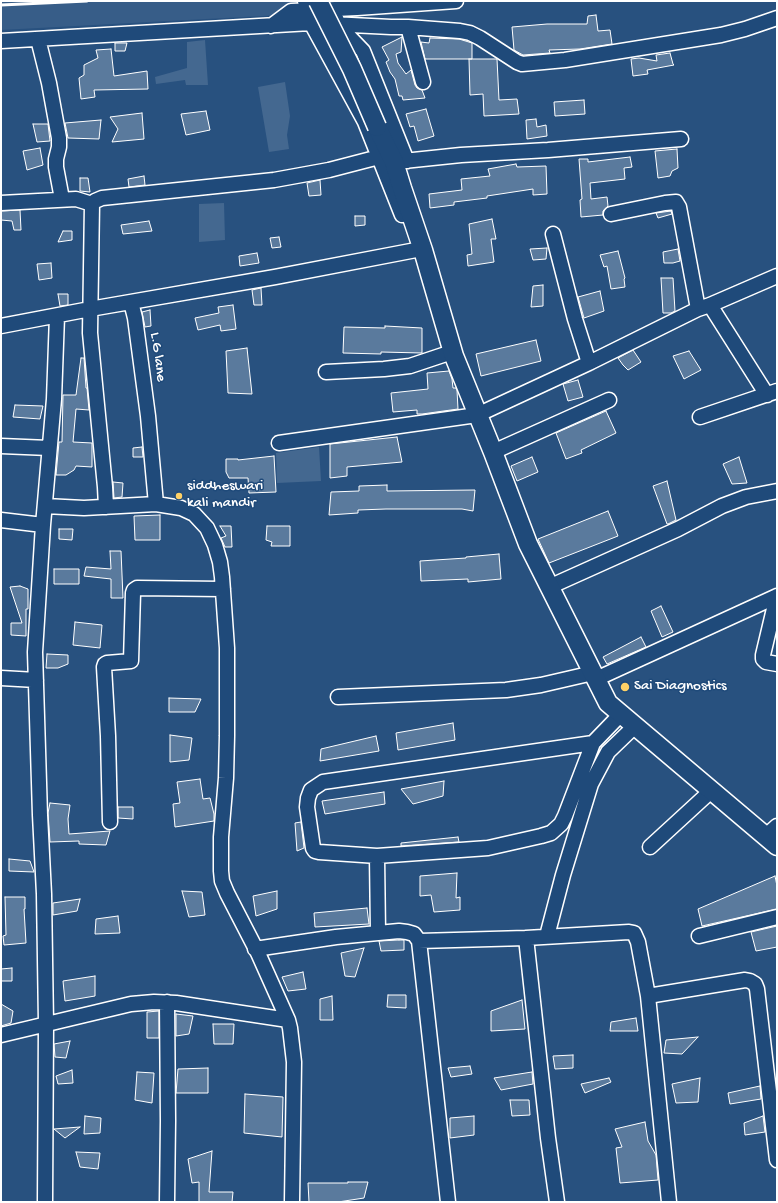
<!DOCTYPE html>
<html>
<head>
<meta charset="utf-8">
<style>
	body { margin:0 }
	#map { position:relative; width:778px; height:1203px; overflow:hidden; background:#28517f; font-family:"Gochi Hand",sans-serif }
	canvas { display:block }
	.frame { position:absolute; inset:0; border:2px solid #fff; pointer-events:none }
</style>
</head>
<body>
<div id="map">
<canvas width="778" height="1203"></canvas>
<div class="frame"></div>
</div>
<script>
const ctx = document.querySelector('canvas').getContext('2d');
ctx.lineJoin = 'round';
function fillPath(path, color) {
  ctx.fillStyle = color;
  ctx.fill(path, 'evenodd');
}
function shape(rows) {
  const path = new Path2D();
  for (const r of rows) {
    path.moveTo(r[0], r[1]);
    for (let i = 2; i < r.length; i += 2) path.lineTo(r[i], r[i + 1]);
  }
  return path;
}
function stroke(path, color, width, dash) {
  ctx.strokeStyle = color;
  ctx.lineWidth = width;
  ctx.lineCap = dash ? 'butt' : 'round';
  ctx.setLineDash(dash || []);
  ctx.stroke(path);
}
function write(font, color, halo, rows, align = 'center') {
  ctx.font = font + ' "Gochi Hand",sans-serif';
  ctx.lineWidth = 3;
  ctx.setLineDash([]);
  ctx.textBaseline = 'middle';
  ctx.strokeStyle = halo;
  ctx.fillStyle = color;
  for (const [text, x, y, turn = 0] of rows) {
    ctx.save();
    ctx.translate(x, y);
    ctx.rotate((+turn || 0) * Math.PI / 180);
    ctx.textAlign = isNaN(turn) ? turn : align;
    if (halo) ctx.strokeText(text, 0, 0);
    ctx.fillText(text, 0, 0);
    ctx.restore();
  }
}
fillPath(shape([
	[1,1,296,1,300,14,1,30]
]), '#375d88');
fillPath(shape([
	[205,40,208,85,186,85,185,80,156,84,155,77,187,68,187,42],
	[285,82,290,116,287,135,289,149,269,152,258,87],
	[224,203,225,240,199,242,199,204],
	[319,447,321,481,277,483,276,453]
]), '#446890');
const building = shape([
	[596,15,598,31,610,30,612,44,580,49,549,50,550,53,523,55,514,50,512,27,547,24,587,24,588,16,596,15],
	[402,37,401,52,396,54,398,63,406,74,411,70,415,85,417,88,422,90,425,98,403,100,402,96,399,96,395,79,390,72,386,62,389,60,382,47,402,37],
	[430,38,459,39,472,43,472,59,425,59,421,42,429,43,430,38],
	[115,43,127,43,125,51,115,51,115,43],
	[111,49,114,76,147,71,148,89,94,90,95,97,81,99,79,78,84,75,84,65,98,58,96,50,111,49],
	[670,53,673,64,674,65,647,70,648,74,633,76,631,59,639,58,657,61,656,55,670,53],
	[469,59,497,59,499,100,517,99,519,114,484,116,483,94,470,95,469,59],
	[584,100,585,114,555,116,554,102,584,100],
	[426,109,434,136,418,141,414,126,410,127,406,114,426,109],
	[206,111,210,130,186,135,181,114,206,111],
	[142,113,144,139,112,142,118,129,110,117,142,113],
	[536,119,537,127,546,125,547,136,527,139,526,120,536,119],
	[101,120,99,139,68,138,65,123,101,120],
	[33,124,48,124,50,141,37,142,33,124],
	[40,148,43,165,27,170,23,151,40,148],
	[677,149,678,168,672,171,670,176,658,178,655,151,677,149],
	[630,157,632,167,624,168,625,179,590,183,591,199,607,197,608,206,603,211,603,215,581,217,580,200,582,199,579,159,588,159,588,162,630,157],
	[516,164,517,167,546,166,547,194,533,195,533,189,487,196,487,198,454,202,454,205,430,208,429,194,462,190,461,179,490,176,488,169,516,164],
	[144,176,145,185,129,187,128,179,144,176],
	[80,178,88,178,90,192,80,191,80,178],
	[320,180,321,195,309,196,307,183,320,180],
	[20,210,21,230,14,230,12,221,1,220,1,211,20,210],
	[671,211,672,214,658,218,656,213,671,211],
	[355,216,365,216,365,225,355,226,355,216],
	[492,219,496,239,491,239,494,262,468,266,467,255,472,254,469,224,492,219],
	[149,221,152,231,123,234,121,225,149,221],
	[63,231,72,231,72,240,58,242,63,231],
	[279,237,281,247,272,248,270,238,279,237],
	[547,248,546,259,533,260,530,249,547,248],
	[678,249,680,261,673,263,664,263,663,252,678,249],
	[618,251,625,278,624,279,625,287,611,289,607,266,604,267,600,255,618,251],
	[257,253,259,263,240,266,239,256,257,253],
	[51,263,52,278,39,280,37,264,51,263],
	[661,278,673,278,675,311,671,313,663,313,661,278],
	[543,285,543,306,531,307,533,286,543,285],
	[261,288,262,305,254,305,252,290,261,288],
	[600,291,604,311,584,318,578,297,600,291],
	[58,294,68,294,68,305,60,306,58,294],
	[233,305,236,329,221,331,220,325,198,330,195,318,219,313,218,307,233,305],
	[150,310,151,326,145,327,142,312,150,310],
	[385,326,422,328,422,353,381,352,381,354,343,353,344,327,385,328,385,326],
	[536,340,541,361,481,376,476,354,536,340],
	[247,348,252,394,228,393,226,351,247,348],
	[633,350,641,362,628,370,623,365,618,358,633,350],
	[689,351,701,370,684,379,673,356,689,351],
	[81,358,84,358,86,388,87,388,89,410,76,409,73,442,92,443,92,467,76,466,74,470,66,475,56,475,59,442,62,442,63,395,76,395,81,358],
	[449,371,452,379,453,388,456,388,457,390,458,409,422,414,417,414,417,410,393,412,391,393,428,389,427,373,449,371],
	[578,380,583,397,568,401,563,384,578,380],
	[15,405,43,406,40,419,13,417,15,405],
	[606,411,616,433,581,450,582,453,566,459,556,433,606,411],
	[397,437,402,462,347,467,347,476,330,478,330,444,397,437],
	[142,447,143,457,133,457,133,448,142,447],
	[274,456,276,492,249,493,248,478,229,478,226,472,226,459,238,459,238,460,274,456],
	[532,457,538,472,517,481,511,466,532,457],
	[739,457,747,483,732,484,723,464,739,457],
	[667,481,676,520,668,524,667,524,653,486,667,481],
	[113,482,123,483,122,497,114,498,113,482],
	[387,485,387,491,475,490,473,511,462,509,386,509,358,510,358,513,329,515,331,492,359,491,359,486,387,485],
	[608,511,618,536,549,563,538,539,608,511],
	[160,515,160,540,135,540,134,516,160,515],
	[220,526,231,526,232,547,225,547,221,538,226,536,220,526],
	[267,526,290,526,290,546,271,546,272,542,266,540,267,526],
	[59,529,73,529,72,540,59,539,59,529],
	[110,551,121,551,123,598,111,598,111,579,84,576,86,567,111,569,110,551],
	[499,554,501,579,468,582,468,579,421,581,420,561,466,558,466,557,499,554],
	[54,569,79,569,79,584,54,584,54,569],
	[20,586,28,589,28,609,26,609,26,636,11,635,11,623,22,623,10,587,20,586],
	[661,606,673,632,662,637,651,611,661,606],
	[75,622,102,625,100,648,73,645,75,622],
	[641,637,646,647,607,664,603,657,641,637],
	[47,654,68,655,68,664,58,668,46,668,47,654],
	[169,698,201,699,195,712,169,712,169,698],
	[453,723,455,740,398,750,396,733,453,723],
	[170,735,192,738,189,760,170,762,170,735],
	[376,736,379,751,320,761,321,749,376,736],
	[200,779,203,799,210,798,214,814,214,821,175,827,173,804,180,803,177,782,200,779],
	[444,781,443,796,413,804,401,789,444,781],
	[384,792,385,804,325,814,322,801,384,792],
	[50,803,70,805,68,819,69,834,110,831,106,845,79,844,79,841,50,842,48,813,50,803],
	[118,807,133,807,133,819,118,818,118,807],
	[301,822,304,848,297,851,295,823,301,822],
	[458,837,459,842,401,846,401,843,458,837],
	[9,859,30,861,34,872,9,871,9,859],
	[457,873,456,898,460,897,460,910,434,912,431,895,420,896,420,876,457,873],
	[775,876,777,886,777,909,702,926,698,909,775,876],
	[182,891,202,892,205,915,189,917,182,891],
	[277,891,277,909,256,916,253,896,277,891],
	[5,897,25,897,25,909,24,909,26,943,4,945,3,936,6,935,5,897],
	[80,899,77,911,53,915,53,903,80,899],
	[367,908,369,924,315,927,314,913,367,908],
	[118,916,120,933,95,934,96,919,118,916],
	[777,926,777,947,756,951,751,932,777,926],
	[399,940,404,940,404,950,381,951,379,941,399,940],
	[364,948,355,977,345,976,341,953,364,948],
	[12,968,12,981,1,981,1,969,12,968],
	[303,972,306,989,288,991,282,977,303,972],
	[95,976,95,996,65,1001,63,981,95,976],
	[388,995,406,995,406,1008,387,1007,388,995],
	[332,996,333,1020,320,1020,320,999,332,996],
	[522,1000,525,1029,491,1031,491,1011,522,1000],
	[1,1004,13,1011,11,1023,1,1026,1,1004],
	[159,1011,159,1038,147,1038,147,1012,159,1011],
	[176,1014,193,1016,189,1034,176,1036,176,1014],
	[636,1018,638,1031,610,1031,611,1022,636,1018],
	[213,1024,234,1024,233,1044,214,1044,213,1024],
	[698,1037,682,1054,664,1053,666,1040,698,1037],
	[70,1041,66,1058,55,1057,54,1044,70,1041],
	[573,1055,573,1068,555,1069,553,1056,573,1055],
	[470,1066,472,1074,451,1077,448,1068,470,1066],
	[208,1068,208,1093,176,1093,178,1069,208,1068],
	[72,1070,73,1083,58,1084,56,1076,72,1070],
	[137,1072,154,1073,152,1103,135,1100,137,1072],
	[532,1072,533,1084,501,1090,494,1078,532,1072],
	[609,1078,611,1082,585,1093,581,1084,609,1078],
	[700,1078,698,1102,676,1103,672,1084,700,1078],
	[760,1086,761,1099,730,1104,728,1093,760,1086],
	[245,1094,283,1097,282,1137,244,1133,245,1094],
	[510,1100,529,1100,530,1115,512,1116,510,1100],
	[85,1116,101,1118,100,1133,84,1134,85,1116],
	[474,1116,474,1135,450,1138,450,1118,474,1116],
	[763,1116,765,1132,745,1135,744,1123,763,1116],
	[645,1122,648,1141,656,1155,658,1180,620,1183,616,1148,622,1147,615,1129,645,1122],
	[80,1127,65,1138,54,1129,80,1127],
	[212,1151,209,1192,233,1192,232,1202,199,1202,199,1182,192,1183,188,1159,212,1151],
	[76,1152,100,1153,98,1169,80,1167,76,1152],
	[348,1182,368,1182,364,1198,338,1202,309,1202,308,1183,348,1183,348,1182]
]);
fillPath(building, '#5a7a9d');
stroke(building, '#fff', 1);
const minor = shape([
	[305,1,311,23,391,27,408,27,460,31,470,33,480,38,517,62,522,64,565,60,721,35,745,29,777,18],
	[337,20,338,25,363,51,407,161],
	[271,26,291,11,357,8,456,1],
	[408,27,423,82],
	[38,39,49,83,59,138,59,147,56,159,56,167,62,199],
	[1,41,311,23,365,122,402,215],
	[394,162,461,155,548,150,681,139],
	[1,203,76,199,92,204],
	[611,214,665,203,676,202,679,207,698,309],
	[553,234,575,319,589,363],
	[131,302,135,318,148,416,156,504],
	[710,305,767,395],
	[1,326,90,309,275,277,416,250,423,250],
	[326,372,384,369,410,366,449,353],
	[700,417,777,391],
	[279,443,477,415,589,363,698,309,710,305,777,276],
	[1,446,49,448],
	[493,452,609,400],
	[45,506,84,508,156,504,181,508,194,514,207,528,215,545,220,562,222,577,227,648,227,736,226,778,221,837,221,871,222,881,227,893,258,953,288,1020,290,1028,294,1062,292,1202],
	[106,507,105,487,90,333,92,204,95,201,102,198,274,180,329,170,379,157],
	[1,520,43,525],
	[549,587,678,529,722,506,746,497,777,491],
	[777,596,763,655,763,659,766,662,777,664],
	[1,678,36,680],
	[596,679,777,596],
	[338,697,506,690,541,685,593,673],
	[593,743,323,782,311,790,308,798,307,807,313,848,315,851,319,852,377,856,488,848,541,836,551,833,561,824,565,816,593,743,621,714],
	[110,822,108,736,104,667,105,664,107,663,131,661,133,593,134,590,137,588,223,589],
	[765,837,777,826],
	[650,847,711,791],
	[377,856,378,933],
	[547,936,563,875,591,784,608,752,635,726],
	[699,936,777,917],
	[526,938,548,1138,557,1202],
	[419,941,526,938,629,932,634,933,638,942,648,996,669,1202],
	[255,949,336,937,399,931,407,932,414,934,419,941,448,1202],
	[648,996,745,980,750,981,755,984,757,989,777,1160],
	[1,1035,131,1004,154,1002,176,1003,288,1020],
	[45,1202,46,1024,44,894,40,815,35,652,43,525,54,399,57,316],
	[167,1202,168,1121,167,1002]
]);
const major = shape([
	[377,127,394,162,402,188,423,250,454,356,493,452,528,544,608,703,777,846]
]);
stroke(minor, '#fff', 17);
stroke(major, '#fff', 21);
stroke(minor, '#1f4a7a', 14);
stroke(major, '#1f4a7a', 18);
stroke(shape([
	[1,5,87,1]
]), '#fff', 3);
const majorBridge = shape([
	[318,1,352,69,377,127]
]);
stroke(majorBridge, '#fff', 21, []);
stroke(majorBridge, '#1f4a7a', 18);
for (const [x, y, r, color] of [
	[179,496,4,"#ffd166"],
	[625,687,5,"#ffd166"]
]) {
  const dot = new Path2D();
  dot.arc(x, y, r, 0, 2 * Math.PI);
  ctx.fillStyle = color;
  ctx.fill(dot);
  stroke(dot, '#1f4a7a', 1.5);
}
write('15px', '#fff', '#1f4a7a', [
	["L.G lane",157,357,82]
]);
write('15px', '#fff', '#1f4a7a', [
	["siddheswari",187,487],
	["kali mandir",187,504],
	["Sai Diagnostics",634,687]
], 'left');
</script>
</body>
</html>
